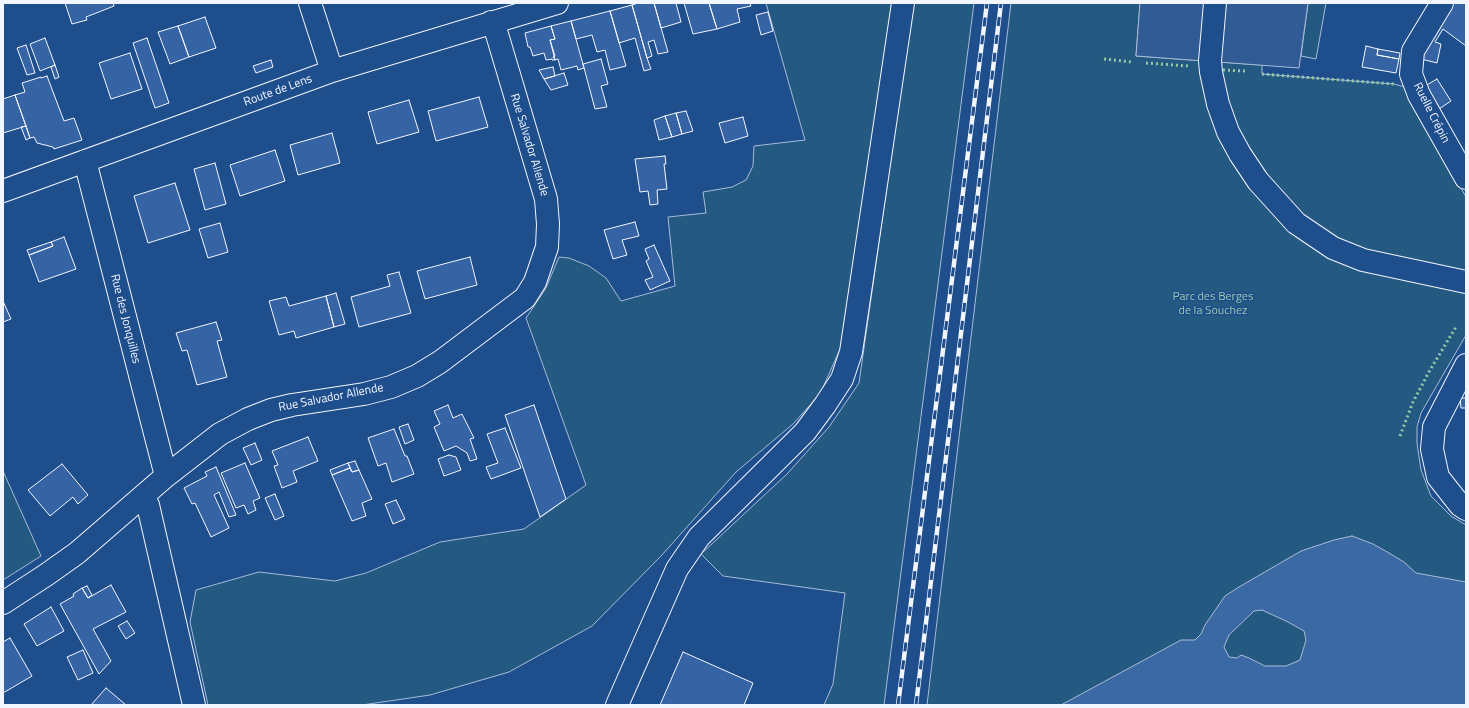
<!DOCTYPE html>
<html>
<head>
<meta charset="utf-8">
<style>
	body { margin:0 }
	#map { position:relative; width:1469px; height:708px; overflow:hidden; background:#1f4e8c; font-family:"Titillium Web",sans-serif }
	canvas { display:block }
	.frame { position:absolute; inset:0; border:4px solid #f2f6ff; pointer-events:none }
</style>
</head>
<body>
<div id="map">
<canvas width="1469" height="708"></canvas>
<div class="frame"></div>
</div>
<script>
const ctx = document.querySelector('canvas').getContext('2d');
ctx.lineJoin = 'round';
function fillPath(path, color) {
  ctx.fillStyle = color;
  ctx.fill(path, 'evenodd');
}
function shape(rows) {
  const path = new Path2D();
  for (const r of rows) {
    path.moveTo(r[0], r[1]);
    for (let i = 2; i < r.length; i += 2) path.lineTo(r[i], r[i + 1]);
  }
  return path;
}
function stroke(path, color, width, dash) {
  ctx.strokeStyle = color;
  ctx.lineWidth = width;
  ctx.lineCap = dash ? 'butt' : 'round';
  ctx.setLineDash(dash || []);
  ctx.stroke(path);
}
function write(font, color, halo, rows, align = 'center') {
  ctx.font = font + ' "Titillium Web",sans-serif';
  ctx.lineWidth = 3;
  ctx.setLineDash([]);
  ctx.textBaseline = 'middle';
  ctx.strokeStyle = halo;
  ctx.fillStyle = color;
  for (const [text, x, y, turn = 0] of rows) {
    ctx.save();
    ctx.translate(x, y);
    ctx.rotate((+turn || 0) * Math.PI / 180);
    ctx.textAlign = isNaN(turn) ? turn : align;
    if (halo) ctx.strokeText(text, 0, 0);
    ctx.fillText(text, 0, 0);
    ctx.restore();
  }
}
const green = shape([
	[766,3,892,3,841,347,820,394,793,424,736,472,662,555,592,626,509,672,430,695,362,705,208,705,190,622,196,590,259,572,335,581,366,573,440,542,524,529,586,485,526,318,546,288,559,257,569,258,589,266,606,278,621,301,675,286,668,217,706,213,703,192,732,187,746,180,753,166,754,146,805,140,766,3],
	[913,3,974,3,884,705,824,705,833,684,845,593,723,576,701,554,787,474,829,427,859,383,913,3],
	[1011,3,1140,3,1136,56,1262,65,1262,74,1394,84,1405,87,1466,197,1466,335,1421,413,1417,427,1417,443,1421,470,1431,496,1451,516,1466,525,1466,705,927,705,1011,3],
	[1308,3,1326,3,1316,59,1301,56,1308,3],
	[3,471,41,556,3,580,3,471]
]);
fillPath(green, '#245a82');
stroke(green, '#a8bbd7', 1);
const parking = shape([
	[1140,3,1308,3,1299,68,1136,56,1140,3]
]);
fillPath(parking, '#305b95');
stroke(parking, '#a8bbd7', 1);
const water = shape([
	[1352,536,1373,544,1389,553,1404,562,1416,573,1466,582,1466,705,1061,705,1181,640,1195,640,1201,634,1205,625,1225,596,1239,587,1301,551,1334,540,1352,536],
	[1262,610,1288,622,1304,631,1306,640,1300,660,1286,666,1265,666,1249,658,1241,655,1237,658,1229,657,1224,647,1229,635,1254,611,1262,610]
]);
fillPath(water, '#3b69a3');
stroke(water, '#a8bbd7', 1);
const building = shape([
	[65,3,113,3,114,6,86,17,87,20,72,24,65,3],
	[638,3,654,3,668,52,658,54,654,40,648,42,652,56,647,58,632,5,638,3],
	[654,3,676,3,681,22,661,28,654,3],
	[684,3,709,3,717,29,693,34,684,3],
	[709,3,750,3,751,6,737,9,740,22,717,29,709,3],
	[1452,3,1466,3,1466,46,1443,29,1435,42,1441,44,1437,63,1421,59,1452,3],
	[632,5,647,58,651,69,644,71,635,38,619,43,610,11,632,5],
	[610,11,626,66,610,70,605,50,597,52,592,35,576,39,571,21,610,11],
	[768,12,773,31,761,35,756,15,768,12],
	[205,17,216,48,189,57,178,26,205,17],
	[571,21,584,68,578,70,577,66,561,70,558,59,555,60,553,57,555,56,550,40,555,39,551,26,571,21],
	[178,26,189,57,170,64,158,32,178,26],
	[551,26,555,39,550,40,555,60,552,60,552,59,546,60,544,53,533,56,530,47,528,47,525,33,551,26],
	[45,38,55,65,40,71,30,44,45,38],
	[147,38,169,103,155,108,133,43,147,38],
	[26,45,35,73,27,75,17,48,26,45],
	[1366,46,1378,49,1377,55,1399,59,1396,73,1362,67,1366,46],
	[1378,49,1400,53,1399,59,1377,55,1378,49],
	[130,53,142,89,111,99,99,63,130,53],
	[601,59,608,84,601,86,607,107,595,109,583,64,601,59],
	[271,60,273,67,256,73,253,66,271,60],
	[55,65,59,77,55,79,51,67,55,65],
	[553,67,555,76,544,79,539,70,553,67],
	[564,73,568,85,551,90,544,79,564,73],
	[47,76,64,121,74,118,82,140,54,149,53,147,37,143,34,137,30,138,15,95,25,92,22,83,41,77,41,78,47,76],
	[1437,79,1451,101,1439,109,1425,86,1437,79],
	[15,95,26,126,3,133,3,99,15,95],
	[479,97,488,127,436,141,428,111,479,97],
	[409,100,419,132,377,144,368,112,409,100],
	[686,111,693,131,682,134,676,113,686,111],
	[676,113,682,134,672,137,665,116,676,113],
	[665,116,672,137,659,140,654,120,665,116],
	[743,117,748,136,725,143,719,123,743,117],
	[26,126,30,138,26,140,21,127,26,126],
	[332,133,340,163,298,175,290,145,332,133],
	[275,150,285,181,240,196,230,165,275,150],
	[665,156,666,164,664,164,667,189,657,190,658,204,650,205,648,191,640,192,635,159,665,156],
	[215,163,226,204,205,210,194,169,215,163],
	[175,183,190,230,148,243,134,196,175,183],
	[635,222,639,236,622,240,627,255,613,259,604,230,635,222],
	[220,223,228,252,208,258,199,229,220,223],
	[64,237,76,269,39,282,29,255,53,246,51,242,64,237],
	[51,242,53,246,29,255,27,250,51,242],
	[654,245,670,281,650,290,645,280,653,277,646,261,649,259,645,249,654,245],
	[470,257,477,285,425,299,417,271,470,257],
	[399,272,411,313,359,327,351,297,390,286,387,275,399,272],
	[336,293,345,324,334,327,326,296,336,293],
	[326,296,334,327,296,338,294,331,279,335,269,301,286,297,289,306,326,296],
	[3,301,11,319,3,322,3,301],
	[216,322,222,340,217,341,227,377,197,385,187,350,182,351,176,333,216,322],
	[1460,398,1466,398,1466,408,1461,408,1460,398],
	[448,405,453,418,462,414,474,438,470,439,477,459,470,461,467,453,456,446,444,451,434,427,440,424,434,411,448,405],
	[534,405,566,499,540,517,505,415,534,405],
	[408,424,414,440,405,444,399,427,408,424],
	[505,428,521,468,491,479,486,467,498,463,487,434,505,428],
	[394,429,405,456,407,456,414,474,392,482,386,463,378,466,368,438,394,429],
	[308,437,318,461,293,471,297,482,282,488,274,466,278,465,272,451,308,437],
	[255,443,262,460,251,465,243,448,255,443],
	[449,455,456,457,461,470,444,476,438,459,449,455],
	[355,461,359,470,352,472,348,463,355,461],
	[245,463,260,498,253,501,256,510,248,514,244,505,236,508,221,473,245,463],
	[348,463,350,468,332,475,330,470,348,463],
	[62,464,88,495,78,504,73,497,50,516,28,490,62,464],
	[216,467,236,515,229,517,219,492,214,495,229,528,211,537,195,503,192,504,184,488,207,476,205,472,216,467],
	[350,468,352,472,359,470,372,499,362,503,366,516,352,521,332,475,350,468],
	[275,494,284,516,275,520,265,498,275,494],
	[396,500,405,519,393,524,385,504,396,500],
	[111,585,126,612,93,629,111,661,99,674,60,604,74,596,73,594,82,588,88,598,111,585],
	[87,586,92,595,88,598,82,588,87,586],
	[51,607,64,631,37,646,24,624,51,607],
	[127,621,135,633,126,639,118,626,127,621],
	[10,638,32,676,3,693,3,642,10,638],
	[83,650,93,673,78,680,67,657,83,650],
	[683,652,753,683,744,705,660,705,683,652],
	[106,688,126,705,91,705,106,688]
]);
fillPath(building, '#3563a3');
stroke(building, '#f2f6ff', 1);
const minor = shape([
	[310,3,332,71],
	[1215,3,1210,61,1211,72,1218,104,1228,132,1240,154,1258,181,1296,223,1333,248,1363,260,1466,282],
	[1442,3,1413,51,1411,74,1419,95,1466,178],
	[85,161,166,476],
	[3,191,332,71,557,3],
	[1466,365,1434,427,1432,449,1438,477,1460,505,1466,509],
	[143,496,148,505,194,705],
	[3,603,46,575,77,553,166,476,220,434,248,419,271,410,292,405,364,394,391,387,417,376,440,362,525,298,535,282,547,247,548,224,546,199,496,31,491,22],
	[617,705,677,569,699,537,805,432,825,405,842,379,851,352,903,3]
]);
stroke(minor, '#f2f6ff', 24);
stroke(minor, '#1f4e8c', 22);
const rail = shape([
	[898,705,987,3],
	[916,705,1001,3]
]);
stroke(rail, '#f2f6ff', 4.5);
stroke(rail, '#1f4e8c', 3, [9]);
stroke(shape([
	[1104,59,1132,62],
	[1146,63,1188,66],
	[1223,70,1245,71],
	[1262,74,1394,84],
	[1400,436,1413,402,1430,370,1456,327]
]), '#97c8a6', 3, [2, 3]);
write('12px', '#f2f6ff', '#1f4e8c', [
	["Route de Lens",278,91,-20],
	["Ruelle Crépin",1431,113,63],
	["Rue Salvador Allende",529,145,73],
	["Rue des Jonquilles",125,319,76],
	["Rue Salvador Allende",331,398,-11]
]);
write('12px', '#97c8a6', '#1f4e8c', [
	["Parc des Berges",1213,297],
	["de la Souchez",1213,311]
]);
</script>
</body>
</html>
